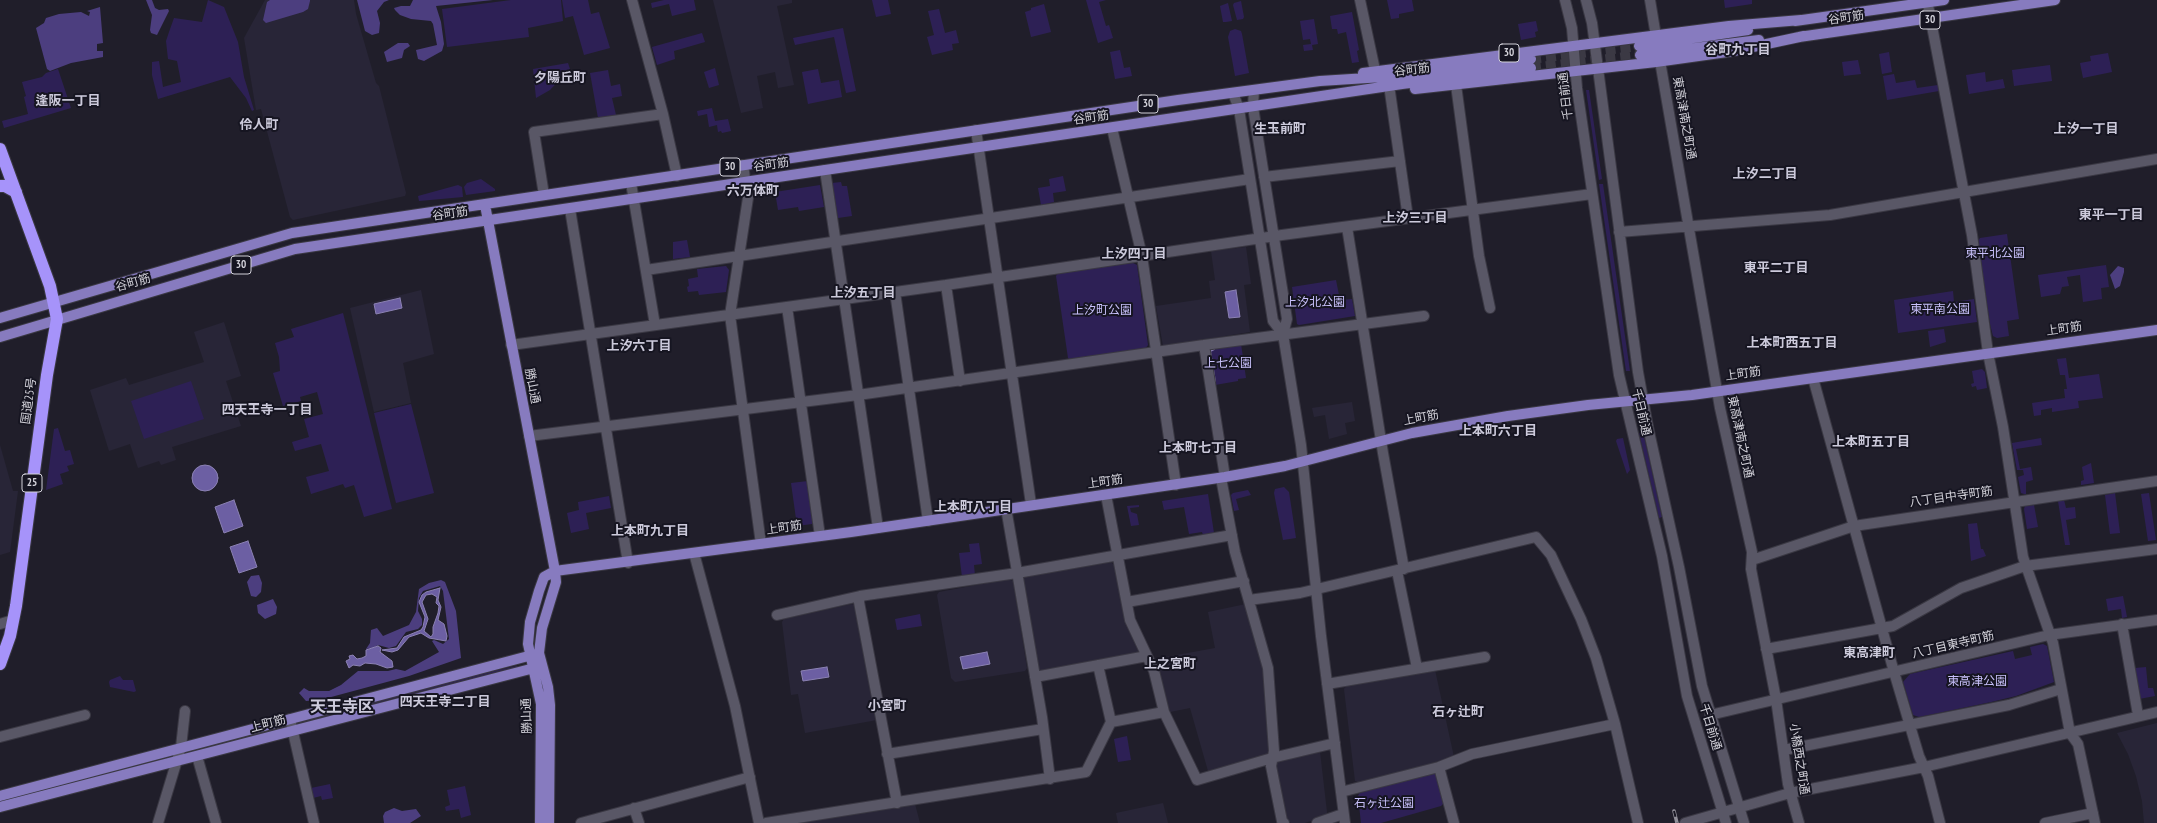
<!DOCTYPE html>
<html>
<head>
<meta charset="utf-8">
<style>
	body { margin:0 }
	canvas { display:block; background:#201e2a }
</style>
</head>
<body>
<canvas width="2157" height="823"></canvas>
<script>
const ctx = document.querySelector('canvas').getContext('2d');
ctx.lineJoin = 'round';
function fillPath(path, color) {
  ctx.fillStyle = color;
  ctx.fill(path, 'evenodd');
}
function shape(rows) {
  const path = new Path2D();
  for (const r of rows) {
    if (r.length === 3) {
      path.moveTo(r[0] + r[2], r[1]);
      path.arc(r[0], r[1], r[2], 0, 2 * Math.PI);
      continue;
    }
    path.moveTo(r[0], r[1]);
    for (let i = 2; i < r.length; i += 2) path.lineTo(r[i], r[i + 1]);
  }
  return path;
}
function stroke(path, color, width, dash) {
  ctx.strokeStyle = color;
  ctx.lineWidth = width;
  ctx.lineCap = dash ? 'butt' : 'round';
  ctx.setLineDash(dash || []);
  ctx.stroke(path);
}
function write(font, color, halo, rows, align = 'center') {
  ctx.font = font + ' "PT Sans Narrow","Noto Sans JP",sans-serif';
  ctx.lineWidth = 4;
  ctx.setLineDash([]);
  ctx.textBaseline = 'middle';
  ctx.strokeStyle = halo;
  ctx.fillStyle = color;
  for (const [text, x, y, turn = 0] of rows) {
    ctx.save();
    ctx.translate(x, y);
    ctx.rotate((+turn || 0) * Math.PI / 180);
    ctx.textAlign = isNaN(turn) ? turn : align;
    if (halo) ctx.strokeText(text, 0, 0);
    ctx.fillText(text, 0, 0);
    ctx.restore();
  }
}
fillPath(shape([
	[265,0,354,0,356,14,376,83,379,86,406,193,405,196,293,220,290,217,261,109,256,110,244,38],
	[713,0,792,0,792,3,777,6,794,85,778,88,775,72,757,76,763,108,741,113],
	[1246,247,1251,284,1244,285,1250,332,1163,346,1156,306,1211,298,1209,281,1215,280,1211,251],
	[421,290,434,354,403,363,411,403,374,412,350,308],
	[224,322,241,376,226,381,241,426,172,447,176,460,161,465,159,461,138,468,130,444,109,451,90,390,126,378,129,385,204,362,194,332],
	[1352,402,1355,421,1345,423,1347,434,1329,439,1325,415,1314,417,1312,408],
	[0,445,13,491,18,491,10,552,0,555],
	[1111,562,1114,565,1128,624,1140,650,1139,654,1041,671,1037,669,1022,581,1025,577],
	[1008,579,1013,581,1027,668,1025,671,955,682,951,678,937,595,939,592],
	[852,604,856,606,877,720,805,733,798,694,791,695,782,622,784,619],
	[1246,604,1264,670,1269,751,1265,755,1208,771,1190,708,1170,712,1155,659,1215,648,1208,612],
	[1435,670,1454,757,1360,783,1355,781,1344,689,1347,685],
	[2157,723,2157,823,2144,823,2142,801,2136,776,2128,754,2117,733],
	[1316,749,1320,752,1327,812,1326,816,1305,823,1291,823,1285,820,1274,766,1276,762],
	[1163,803,1168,823,1118,823,1116,813],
	[915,804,920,823,794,823,889,809]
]), '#282537');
fillPath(shape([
	[208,0,224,7,238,42,244,77,254,110,252,111,246,98,230,77,158,99,152,75,152,62,159,61,163,87,181,82,177,61,168,59,166,41,169,32,174,18,202,22],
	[511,0,561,0,563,21,528,28,529,37,447,47,442,9],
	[562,0,588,0,591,14,599,12,610,48,584,55,573,16,565,18],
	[664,0,694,0,696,10,672,16,669,4,652,8,651,3],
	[872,0,888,0,891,14,876,17],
	[1086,0,1106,0,1099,2,1106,26,1109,25,1113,38,1098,43],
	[1387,0,1412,0,1414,11,1399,14,1399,18,1391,19],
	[1724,0,1752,0,1752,4,1725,8],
	[1241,1,1244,17,1243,19,1237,20,1233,5,1234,3],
	[1228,3,1232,21,1226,22,1223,22,1220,6],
	[1044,4,1051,32,1031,37,1025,12,1031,10,1031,8],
	[939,9,945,33,956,30,959,43,952,44,953,50,932,55,927,37,934,35,928,11],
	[1352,12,1359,50,1357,51,1359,62,1352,63,1346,32,1338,34,1337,29,1332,29,1330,16],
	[1314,19,1318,44,1312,45,1313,50,1304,51,1303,45,1311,44,1310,39,1303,40,1300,21],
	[1536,21,1538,31,1535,32,1536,37,1521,40,1518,24],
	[843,28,856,91,846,93,834,37,795,45,793,38],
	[1235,29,1241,31,1242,34,1249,73,1235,76,1228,37,1230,31],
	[702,33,705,42,674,51,675,59,657,65,652,47],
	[1120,50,1124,68,1130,67,1132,76,1115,79,1110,52],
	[1889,52,1892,72,1882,74,1879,54],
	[2108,53,2112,72,2083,78,2080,63,2091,61,2090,56],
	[1858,60,1861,74,1844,76,1842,62],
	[568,63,570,69,550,90,536,98,533,69],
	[2050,65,2052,81,2014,86,2012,70],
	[715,68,719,85,709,88,704,72],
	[58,69,71,108,4,128,2,121,28,114,24,97,26,96,22,82,42,77,46,73],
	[818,69,821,83,839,80,842,97,808,104,802,72],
	[608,70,611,86,620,84,622,96,612,98,616,115,598,118,590,73],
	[1985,72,1986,82,2003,79,2005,88,1969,94,1966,75],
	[1894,74,1896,83,1915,80,1917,88,1938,85,1939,91,1887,100,1883,76],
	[1586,90,1589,90,1602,179,1599,180],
	[712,108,715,121,728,119,731,131,722,133,721,131,718,132,717,125,709,127,707,114,698,116,697,111],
	[1063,176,1066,191,1053,193,1054,202,1041,205,1038,188,1050,186,1049,179],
	[481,179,495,189,495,191,466,195,464,187,467,183],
	[841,182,842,186,847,186,852,216,838,218,832,183],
	[1599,184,1603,184,1630,371,1626,371],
	[458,185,462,187,463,197,419,201,418,196],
	[820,185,824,207,799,211,798,207,778,210,775,192],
	[2007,234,2019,319,2007,321,2009,336,1997,338,1993,336,1990,324,1978,241,1980,238],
	[687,240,690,257,673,259,673,242],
	[1133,263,1137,265,1148,345,1145,349,1071,361,1068,358,1056,276,1059,272],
	[2106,265,2109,287,2101,288,2102,299,2083,302,2080,275,2067,277,2069,286,2062,287,2060,294,2041,297,2038,275],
	[726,266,729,270,726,292,699,295,698,291,688,292,687,287,689,286,688,279,698,277,697,269],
	[1336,280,1340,300,1352,299,1355,316,1299,325,1297,324,1292,287],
	[1953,291,1954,302,1974,299,1977,322,1898,333,1894,300],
	[343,313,392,509,364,517,354,485,345,488,343,484,311,494,306,477,329,471,321,444,295,451,292,442,309,437,304,419,323,414,317,392,300,397,301,401,283,406,273,373,280,371,279,357,275,343,294,337,291,329],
	[1944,329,1946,342,1930,347,1928,331],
	[1241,344,1246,378,1238,379,1238,381,1215,385,1210,351,1212,349],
	[2066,358,2069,378,2099,374,2103,398,2078,401,2079,408,2052,412,2052,408,2041,410,2041,415,2034,416,2032,403,2065,398,2064,389,2067,389,2065,375,2060,375,2057,359],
	[1982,369,1985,372,1987,388,1977,390,1976,386,1972,387,1971,384,1974,383,1972,371],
	[191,381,204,419,144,439,131,401],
	[411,404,434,493,396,503,374,413],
	[58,428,65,451,70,450,74,464,67,466,69,471,60,474,63,484,46,490,54,429],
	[1643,432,1662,517,1659,518,1639,433],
	[1623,438,1630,470,1627,474,1616,441,1617,439],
	[2041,438,2042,445,2016,449,2020,469,2031,467,2033,480,2026,482,2026,494,2024,494,2021,493,2018,477,2024,475,2023,470,2017,470,2012,443],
	[2091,463,2094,483,2081,485,2081,481,2084,480,2082,467],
	[808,481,813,521,812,524,797,526,791,483],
	[1284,487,1289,492,1296,538,1283,540,1274,493,1275,489],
	[1248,490,1251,495,1236,499,1239,510,1234,511,1231,495,1233,493],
	[2115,493,2120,533,2110,534,2105,495],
	[2149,493,2156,540,2148,541,2141,494],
	[1208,494,1214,533,1203,535,1202,532,1189,534,1184,507,1164,510,1162,501],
	[609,496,611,508,586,513,589,529,571,533,567,513,579,510,578,502],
	[2064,500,2066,508,2075,507,2076,518,2066,520,2070,545,2065,545,2058,501],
	[1139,505,1139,507,1130,508,1131,512,1137,514,1139,525,1131,526,1127,506],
	[2034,505,2038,527,2027,529,2024,509,2025,506],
	[1977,523,1981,549,1983,549,1986,556,1971,561,1968,524],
	[979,543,982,564,974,565,975,576,962,577,959,553,970,552,969,544],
	[2123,596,2127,617,2122,618,2121,609,2108,611,2106,599],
	[920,614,922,626,897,630,895,619],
	[2043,644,2047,646,2054,682,2016,696,1991,702,1919,717,1913,715,1903,682,1910,674,2013,651,2015,659,2032,655,2030,647],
	[517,666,518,668,410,694,305,723,304,718,454,679],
	[2146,667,2148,688,2153,688,2155,696,2139,699,2135,668],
	[120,676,123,680,133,680,136,691,134,692,110,687,109,682,110,680],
	[1127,736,1131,760,1118,762,1114,739],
	[1433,772,1438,776,1445,802,1441,806,1381,823,1361,823,1358,796,1360,792],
	[330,784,333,798,322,800,321,796,313,798,311,788],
	[465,786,471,815,461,818,459,809,446,811,445,807,450,805,447,790]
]), '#2d2055');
fillPath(shape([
	[146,0,152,0,155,8,159,10,168,9,169,11,157,35,151,33,150,30,152,15],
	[270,0,310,0,310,1,308,9,303,12,266,23,263,20,267,2],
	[357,0,389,0,384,2,377,11,380,23,379,33,372,35,365,31],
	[413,0,493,0,436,6,441,22,444,44,442,51,424,61,418,59,416,50,437,45,433,24,431,21,411,19,400,15,395,10,394,8,401,6,410,6],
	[100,7,103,43,97,44,97,51,103,51,103,57,71,63,50,71,47,69,36,28,44,23,46,18,59,14,81,12,89,16,90,12,87,11],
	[398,43,408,43,410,46,404,50,402,58,387,62,384,52],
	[2118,266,2124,268,2124,272,2120,286,2115,289,2110,275],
	[259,575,262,583,261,592,256,597,251,596,247,582,251,576],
	[441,580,445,582,456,611,461,658,409,676,320,700,306,701,299,693,304,688,309,691,329,691,341,685,358,671,388,671,396,669,405,671,439,652,432,641,434,640,443,644,449,639,443,591,440,586,423,591,419,598,418,611,422,619,422,625,418,629,406,632,396,646,389,648,378,645,373,648,366,649,370,643,371,630,377,628,383,636,409,625,416,612,419,589,429,583],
	[273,599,277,607,276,614,265,619,258,613,257,605],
	[394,808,402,811,416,809,421,816,410,823,384,823,383,816,385,812]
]), '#4c3e7f');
const water = shape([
	[1236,290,1240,317,1229,318,1225,292,1236,290],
	[400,298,402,308,376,314,374,304,400,298],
	[205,478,13],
	[234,500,243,526,224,533,215,507,234,500],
	[248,541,257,567,239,573,230,547,248,541],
	[440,588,438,600,441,607,438,620,444,624,447,636,446,641,429,638,421,633,409,637,398,650,392,652,382,650,397,648,404,637,421,630,423,627,425,617,419,602,422,595,426,592,440,588],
	[432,594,437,597,436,603,439,606,438,613,433,627,433,634,431,637,424,631,428,619,422,602,426,595,432,594],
	[378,646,381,648,380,652,392,661,393,667,387,668,376,664,365,663,360,666,353,665,349,668,346,661,350,659,349,656,353,655,357,659,362,658,366,656,366,650,378,646],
	[987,652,990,664,963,669,960,657,987,652],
	[827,667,829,677,803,681,801,671,827,667]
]);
fillPath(water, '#6c5fa3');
stroke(water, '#8b81b3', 1);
stroke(shape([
	[1214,349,1210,351,1215,382]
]), '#8b81b3', 2);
stroke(shape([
	[1531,59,1639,46],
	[1531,68,1640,55]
]), '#3b3944', 10, [10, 5]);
const secondary = shape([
	[632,0,663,114,677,176],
	[1360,0,1375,70],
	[1565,0,1572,28,1577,88,1619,375,1662,556,1687,696,1726,823],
	[1586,0,1592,23,1638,372,1648,427,1679,567,1702,686,1744,823],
	[1650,0,1656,36],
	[1927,0,1972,235,1988,353,2003,427,2023,557,2053,643,2070,733,2078,744,2095,823],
	[1660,61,1720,408,1752,552,1751,569,1776,699,1788,784,1799,823],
	[1456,85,1479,256,1490,308],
	[1254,90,1253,107,1287,319,1283,334,1301,445,1321,636,1345,823],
	[1390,92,1408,218],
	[1233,93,1239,109,1273,321,1283,334],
	[1112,128,1142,256,1176,485],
	[976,130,1031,504],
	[743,165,748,198,730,315,761,544],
	[825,170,878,528],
	[1264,177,1400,161],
	[631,183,655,325],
	[544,195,534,132,663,114],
	[570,209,628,563],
	[1347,227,1383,453,1404,569],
	[1619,232,1830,215,2157,159],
	[646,270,1250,179],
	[946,285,960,381],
	[895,292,928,521],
	[787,307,820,536],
	[511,345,946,285,1282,235,1592,194],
	[1204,345,1225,477],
	[1813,378,1894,672,1919,756,1928,776,1940,823],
	[529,436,858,395,1204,345,1424,316],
	[1221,478,1235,552,1268,668,1274,751,1271,766,1282,821,1284,823],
	[1106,495,1130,620,1154,671,1164,712,1197,780,1272,758,1335,743],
	[1006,508,1042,717,1050,779],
	[694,553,735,706,759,823],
	[1752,560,1854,526,2157,481],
	[1397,571,1417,668],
	[860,596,859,602,897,803],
	[1249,600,1300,593,1536,537,1551,555,1581,619,1596,658,1615,724,1638,823],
	[1127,602,1244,581],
	[777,615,860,596,1017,573,1232,535],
	[0,624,13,620],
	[2122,624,2138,715],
	[1766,649,1893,626,1961,588,2025,566,2157,549],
	[1098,665,1111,722],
	[1035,677,1147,656],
	[1327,684,1485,657],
	[1710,715,2049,635,2157,620],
	[290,719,314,823],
	[0,737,85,715],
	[1784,750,2009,705,2061,689],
	[887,754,1043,729],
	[197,756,216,823],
	[1439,767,1454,823],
	[1341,792,1439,767,1472,754,1615,724],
	[634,808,639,823],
	[158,823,181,747,185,711],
	[581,823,750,777],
	[766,823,1086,772,1111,722,1164,712],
	[1317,823,1343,814],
	[1685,823,1790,793,1924,767,2157,712],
	[2045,823,2093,813]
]);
const primary = shape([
	[1795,21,1944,0],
	[1799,37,2055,0],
	[1639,46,1748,30],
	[1640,55,1759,40],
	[1363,73,1729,26,1801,20],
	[1415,89,1656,62,1734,51,1804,36],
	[485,205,555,571,556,582,542,628,539,653,548,687,550,705,549,823],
	[0,318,292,233,1178,100,1320,81,1399,76,1531,59],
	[0,337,295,249,1402,84,1531,68],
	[0,796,536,654],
	[0,807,538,667],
	[540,823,541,704,528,644,530,622,539,591,544,577,555,571,851,532,1225,477,1285,466,1412,433,1508,416,1588,405,1692,395,2157,330]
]);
const highway = shape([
	[0,149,50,286,57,319,47,375,16,606,10,636,0,664],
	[0,186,5,186,16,192]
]);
stroke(secondary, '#3a3843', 12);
stroke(primary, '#3a3843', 12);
stroke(highway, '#3a3843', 14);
stroke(secondary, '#595766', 10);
stroke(primary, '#877bbf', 10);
stroke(highway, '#a693fa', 12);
const rail = shape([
	[1674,811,1677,823]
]);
stroke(rail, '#918f99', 3.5);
stroke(rail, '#161521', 2, [6]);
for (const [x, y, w] of [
	[1930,20,20],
	[1509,53,20],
	[1148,104,20],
	[730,167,20],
	[241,265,20],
	[32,483,20]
]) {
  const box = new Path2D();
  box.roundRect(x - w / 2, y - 9, w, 18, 3);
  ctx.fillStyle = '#161521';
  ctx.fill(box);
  stroke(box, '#d2d1d9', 1);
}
write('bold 11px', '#d2d1d9', null, [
	["30",1930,20],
	["30",1509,53],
	["30",1148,104],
	["30",730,167],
	["30",241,265],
	["25",32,483]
]);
write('12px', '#d2d1d9', '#161521', [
	["谷町筋",1846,18,-8],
	["谷町筋",1412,70,-7],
	["千日前通",1566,96,-97],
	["谷町筋",1091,118,-8],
	["東高津南之町通",1684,118,80],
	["谷町筋",771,165,-8],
	["谷町筋",450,214,-8],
	["谷町筋",133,283,-16],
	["上町筋",2064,329,-8],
	["上町筋",1743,374,-8],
	["勝山通",532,386,79],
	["国道25号",29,401,-82],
	["千日前通",1641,412,77],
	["上町筋",1421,418,-11],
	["東高津南之町通",1740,437,78],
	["上町筋",1105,482,-8],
	["八丁目中寺町筋",1951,497,-8],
	["上町筋",784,528,-8],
	["八丁目東寺町筋",1953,645,-13],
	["勝山通",527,716,-92],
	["上町筋",268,724,-15],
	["千日前通",1710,727,73],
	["小橋西之町通",1799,759,81]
]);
write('12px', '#c8c0fa', '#161521', [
	["東平北公園",1995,254],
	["上汐北公園",1315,303],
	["東平南公園",1940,310],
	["上汐町公園",1102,311],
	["上七公園",1228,364],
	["東高津公園",1977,682],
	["石ヶ辻公園",1384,804]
]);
write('bold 13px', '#cccadb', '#161521', [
	["谷町九丁目",1738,50],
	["夕陽丘町",560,78],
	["逢阪一丁目",68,101],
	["伶人町",259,125],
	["生玉前町",1280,129],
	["上汐一丁目",2086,129],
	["上汐二丁目",1765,174],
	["六万体町",753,191],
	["東平一丁目",2111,215],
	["上汐三丁目",1415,218],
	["上汐四丁目",1134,254],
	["東平二丁目",1776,268],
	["上汐五丁目",863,293],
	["上本町西五丁目",1792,343],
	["上汐六丁目",639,346],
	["四天王寺一丁目",267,410],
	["上本町六丁目",1498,431],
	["上本町五丁目",1871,442],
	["上本町七丁目",1198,448],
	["上本町八丁目",973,507],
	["上本町九丁目",650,531],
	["東高津町",1869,653],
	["上之宮町",1170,664],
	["四天王寺二丁目",445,702],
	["小宮町",887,706],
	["石ヶ辻町",1458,712]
]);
write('bold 16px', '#cccadb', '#161521', [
	["天王寺区",342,707]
]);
</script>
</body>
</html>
